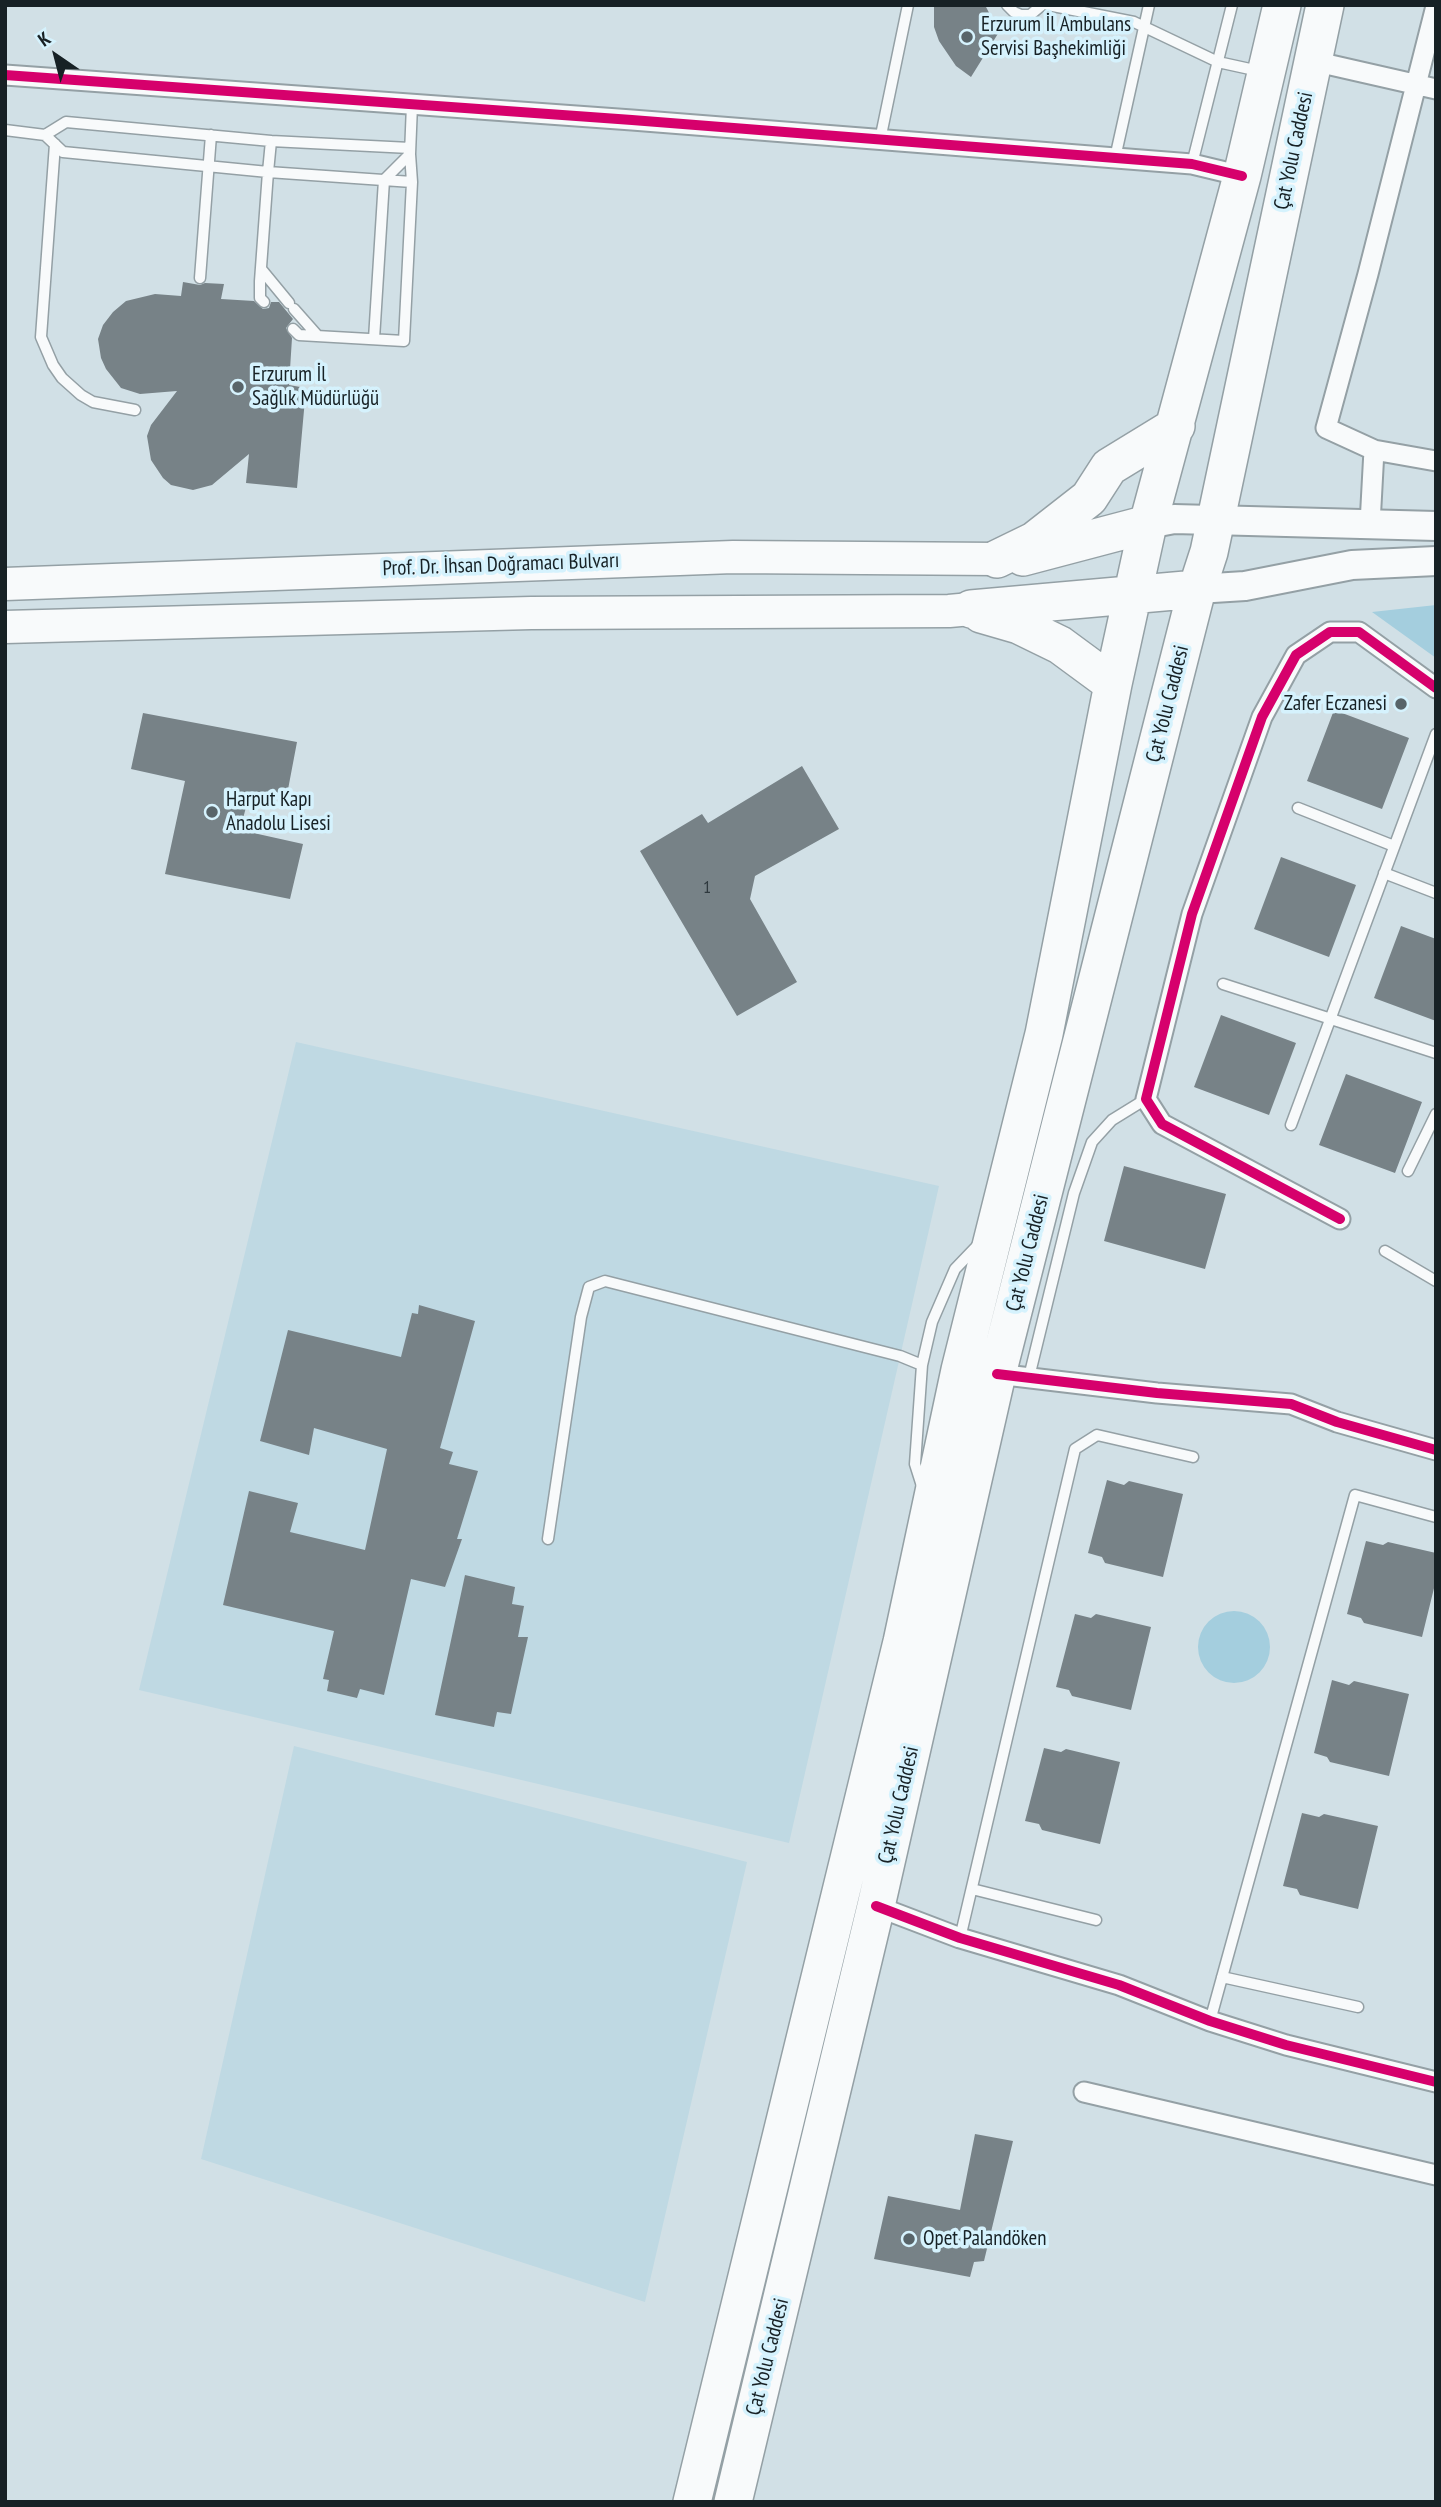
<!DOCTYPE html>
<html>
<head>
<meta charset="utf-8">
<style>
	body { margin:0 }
	#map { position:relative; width:1441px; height:2507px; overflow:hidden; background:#d1e0e6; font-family:"PT Sans Narrow",sans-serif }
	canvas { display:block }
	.frame { position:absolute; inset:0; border:7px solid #172125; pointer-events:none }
	.north { position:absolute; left:21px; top:21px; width:70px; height:70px; -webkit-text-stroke:5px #d5f2fd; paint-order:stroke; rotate:325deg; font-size:19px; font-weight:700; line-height:28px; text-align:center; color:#172125 }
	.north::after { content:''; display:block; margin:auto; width:24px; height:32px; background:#172125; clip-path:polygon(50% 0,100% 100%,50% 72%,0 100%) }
</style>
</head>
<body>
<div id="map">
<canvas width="1441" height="2507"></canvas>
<div class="frame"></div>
<div class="north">K</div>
</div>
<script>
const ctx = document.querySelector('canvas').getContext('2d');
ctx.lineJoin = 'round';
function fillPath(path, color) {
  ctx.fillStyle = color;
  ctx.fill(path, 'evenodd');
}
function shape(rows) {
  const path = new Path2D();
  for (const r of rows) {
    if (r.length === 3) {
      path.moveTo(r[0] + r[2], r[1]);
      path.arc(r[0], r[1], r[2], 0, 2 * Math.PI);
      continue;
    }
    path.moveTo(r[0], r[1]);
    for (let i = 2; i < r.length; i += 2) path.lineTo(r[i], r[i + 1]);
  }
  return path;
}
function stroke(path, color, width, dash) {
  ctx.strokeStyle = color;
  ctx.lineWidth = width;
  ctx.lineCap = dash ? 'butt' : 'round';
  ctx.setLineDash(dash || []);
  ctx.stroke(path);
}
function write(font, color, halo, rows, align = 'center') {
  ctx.font = font + ' "PT Sans Narrow",sans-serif';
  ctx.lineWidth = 7;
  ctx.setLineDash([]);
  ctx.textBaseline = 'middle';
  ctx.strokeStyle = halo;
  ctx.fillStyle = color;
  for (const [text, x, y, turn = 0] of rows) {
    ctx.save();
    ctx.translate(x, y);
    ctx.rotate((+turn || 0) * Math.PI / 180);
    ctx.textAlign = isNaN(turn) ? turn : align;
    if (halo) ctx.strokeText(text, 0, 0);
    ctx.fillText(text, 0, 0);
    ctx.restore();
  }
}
fillPath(shape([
	[296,1042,939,1186,789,1843,139,1690],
	[294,1746,747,1862,645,2302,201,2159]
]), '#bfd9e3');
fillPath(shape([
	[1436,605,1436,658,1372,612],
	[1234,1647,36]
]), '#a4cede');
fillPath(shape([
	[934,5,985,5,999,32,971,77,956,66,939,41,934,27],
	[183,282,200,285,205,283,224,284,221,299,254,301,263,309,269,308,271,302,279,302,293,319,286,328,292,338,289,385,306,388,297,488,246,483,249,454,212,485,193,490,171,485,163,478,151,460,147,436,151,425,177,391,140,394,121,388,106,369,101,358,98,339,103,325,113,312,126,301,155,294,181,296],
	[1334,710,1409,738,1382,809,1307,781],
	[143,713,297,742,286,800,250,792,240,830,303,844,290,899,165,874,185,781,131,769],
	[802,766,839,829,755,876,750,899,797,982,737,1016,640,851,702,814,708,823],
	[1281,857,1356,885,1329,957,1254,929],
	[1401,926,1436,939,1436,1021,1374,998],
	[1221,1015,1296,1043,1269,1115,1194,1087],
	[1346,1074,1422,1102,1395,1173,1319,1145],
	[1124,1166,1226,1194,1205,1269,1104,1241],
	[419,1305,475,1321,440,1448,453,1452,449,1464,478,1471,457,1539,462,1539,445,1587,411,1579,384,1695,360,1689,357,1698,327,1691,329,1680,323,1679,334,1631,223,1605,249,1491,298,1503,290,1532,365,1550,387,1449,314,1428,309,1455,260,1441,288,1330,401,1357,412,1313,418,1314],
	[1107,1480,1124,1485,1129,1481,1183,1494,1163,1577,1105,1563,1102,1557,1088,1553],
	[1366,1541,1383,1545,1388,1542,1436,1553,1436,1580,1422,1637,1364,1623,1361,1618,1347,1614],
	[465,1575,515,1587,512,1604,524,1606,518,1637,528,1637,511,1714,497,1712,494,1727,435,1715],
	[1075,1614,1091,1618,1096,1614,1151,1627,1131,1710,1072,1696,1069,1690,1056,1687],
	[1332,1680,1349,1685,1354,1681,1409,1694,1389,1776,1330,1762,1327,1757,1314,1753],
	[1044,1748,1061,1752,1066,1749,1120,1762,1100,1844,1042,1830,1039,1824,1025,1821],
	[1302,1813,1319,1817,1324,1814,1378,1826,1358,1909,1300,1895,1297,1889,1283,1886],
	[975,2134,1013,2141,984,2261,974,2262,970,2277,874,2259,888,2196,960,2210]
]), '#778287');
const lane = shape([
	[1007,5,1014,12,1021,15,1030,15,1042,5],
	[1048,5,1134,22,1218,62,1259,71],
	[5,130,45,135,63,152,268,172,260,281,260,298,264,302],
	[45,135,66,122,271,141,410,148],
	[880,140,908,5],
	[271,141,268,172,412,182],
	[55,144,41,337,53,365,62,378,81,395,93,402,135,410],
	[1115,158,1149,5],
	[1192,164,1232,5],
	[261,269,289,303],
	[200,278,211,135],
	[294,309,317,335],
	[293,329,299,335,404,341,412,182,410,154,412,105],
	[374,339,384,180,410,154],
	[1298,808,1394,846],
	[1384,873,1436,893],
	[1223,984,1436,1053],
	[1291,1125,1436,734],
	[1408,1171,1436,1114],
	[1385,1251,1436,1281],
	[1029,1377,1074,1193,1092,1142,1112,1120,1146,1099],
	[922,1486,915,1464,922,1365,932,1322,955,1269,979,1244],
	[548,1539,581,1317,589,1287,605,1281,900,1356,922,1365],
	[972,1889,1096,1920],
	[960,1938,1075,1449,1097,1435,1193,1457],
	[1222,1977,1358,2007],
	[1210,2021,1355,1495,1436,1517]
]);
const street = shape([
	[1313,61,1436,89],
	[5,75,632,120,1192,164,1242,176],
	[1374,450,1436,461],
	[1370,524,1374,450,1326,428,1368,274,1436,6],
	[1340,1219,1162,1124,1146,1099,1192,914,1262,717,1296,655,1330,632,1359,632,1436,688],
	[997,1374,1157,1393,1291,1404,1337,1422,1436,1450],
	[876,1906,960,1938,1119,1985,1210,2021,1286,2045,1436,2082],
	[1084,2092,1436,2175]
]);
const secondary = shape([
	[1148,524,1174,519,1436,526],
	[1197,589,1245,586,1352,565,1436,561]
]);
const primary = shape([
	[5,584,733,557,997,559],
	[5,627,531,613,949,611,971,609]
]);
const highway = shape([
	[1023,557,1148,524],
	[997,559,1034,541,1089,498,1109,467,1176,426],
	[971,609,1197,589],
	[981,614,1019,625,1060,645,1113,684],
	[692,2502,902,1642,960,1370,1044,1034,1113,684,1148,524,1242,176,1282,5],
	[733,2502,876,1906,997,1374,1197,589,1209,552,1325,5]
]);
stroke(lane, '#94a0a5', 13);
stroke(street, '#94a0a5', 23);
stroke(secondary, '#94a0a5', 32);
stroke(primary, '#94a0a5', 35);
stroke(highway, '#94a0a5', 40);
stroke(lane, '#f8fafb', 10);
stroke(street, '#f8fafb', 19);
stroke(secondary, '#f8fafb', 28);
stroke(primary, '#f8fafb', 32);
stroke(highway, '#f8fafb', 37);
stroke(shape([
	[5,75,632,120,1192,164,1242,176],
	[1340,1219,1162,1124,1146,1099,1192,914,1262,717,1296,655,1330,632,1359,632,1436,688],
	[997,1374,1157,1393,1291,1404,1337,1422,1436,1450],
	[876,1906,960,1938,1119,1985,1210,2021,1286,2045,1436,2082]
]), '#d6006c', 10);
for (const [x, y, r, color] of [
	[967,37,7,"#586469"],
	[238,387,7,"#586469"],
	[1401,704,7,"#586469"],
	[212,812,7,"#586469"],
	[909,2239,7,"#586469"]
]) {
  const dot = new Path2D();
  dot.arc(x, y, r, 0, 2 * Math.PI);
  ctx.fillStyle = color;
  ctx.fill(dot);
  stroke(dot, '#d5f2fd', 2.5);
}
write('18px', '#2f393e', null, [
	["1",707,888]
]);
write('21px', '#172125', '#d5f2fd', [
	["Erzurum İl Ambulans",981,25],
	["Servisi Başhekimliği",981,49],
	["Erzurum İl",252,375],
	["Sağlık Müdürlüğü",252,399],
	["Zafer Eczanesi",1387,704,"right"],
	["Harput Kapı",226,800],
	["Anadolu Lisesi",226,824],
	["Opet Palandöken",923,2239]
], 'left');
write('21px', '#172125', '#d5f2fd', [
	["Çat Yolu Caddesi",1294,151,-78],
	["Prof. Dr. İhsan Doğramacı Bulvarı",501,565,-2],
	["Çat Yolu Caddesi",1168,704,-76],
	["Çat Yolu Caddesi",1028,1253,-76],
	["Çat Yolu Caddesi",899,1805,-77],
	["Çat Yolu Caddesi",768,2357,-76]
]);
</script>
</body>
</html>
